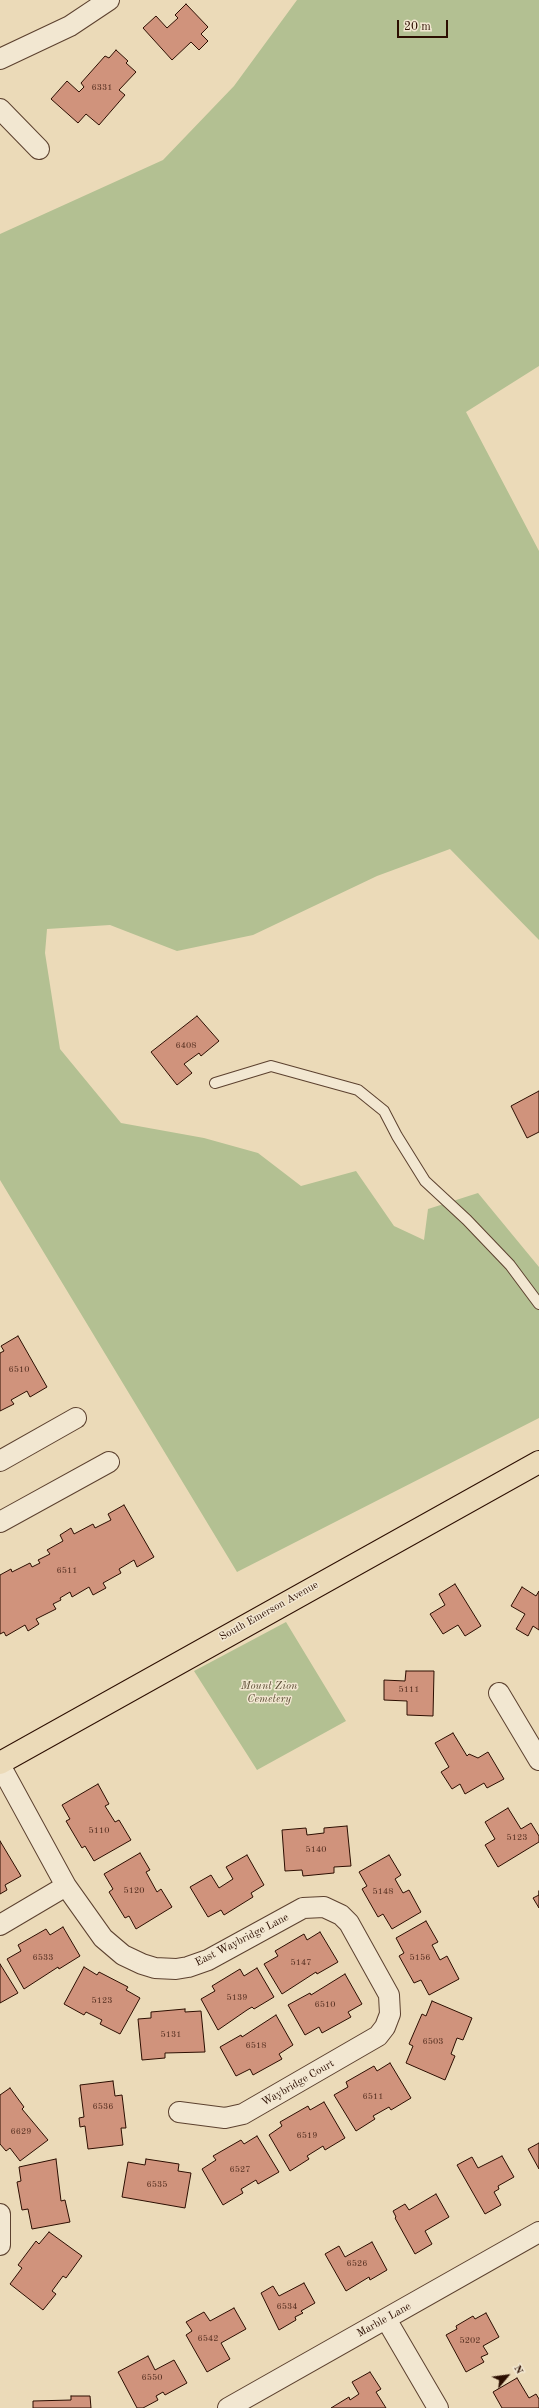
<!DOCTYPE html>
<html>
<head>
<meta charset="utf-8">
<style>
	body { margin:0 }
	#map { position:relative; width:539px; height:2408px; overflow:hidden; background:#ebdab8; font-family:"Old Standard TT",serif }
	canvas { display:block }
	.north { position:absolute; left:487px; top:2356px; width:40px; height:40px; -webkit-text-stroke:3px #f2e7d1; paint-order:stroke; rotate:61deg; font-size:11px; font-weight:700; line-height:16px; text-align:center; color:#2c0e01 }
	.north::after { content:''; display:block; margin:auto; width:14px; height:18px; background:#2c0e01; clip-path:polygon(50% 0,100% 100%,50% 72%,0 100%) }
	.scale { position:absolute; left:397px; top:20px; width:51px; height:18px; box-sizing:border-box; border:2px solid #2c0e01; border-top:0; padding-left:5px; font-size:12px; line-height:14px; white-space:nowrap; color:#2c0e01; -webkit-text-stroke:3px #f2e7d1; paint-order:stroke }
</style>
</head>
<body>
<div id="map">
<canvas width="539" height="2408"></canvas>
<div class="north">N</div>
<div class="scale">20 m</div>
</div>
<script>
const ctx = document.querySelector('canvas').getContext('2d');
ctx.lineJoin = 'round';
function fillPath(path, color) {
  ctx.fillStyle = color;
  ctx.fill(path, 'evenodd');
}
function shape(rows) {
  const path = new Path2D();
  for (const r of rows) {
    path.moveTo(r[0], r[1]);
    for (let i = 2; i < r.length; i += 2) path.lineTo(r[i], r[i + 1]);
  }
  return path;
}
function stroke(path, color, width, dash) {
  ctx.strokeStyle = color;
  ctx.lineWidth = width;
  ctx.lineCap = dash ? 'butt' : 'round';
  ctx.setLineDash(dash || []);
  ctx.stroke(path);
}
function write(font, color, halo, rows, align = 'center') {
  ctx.font = font + ' "Old Standard TT",serif';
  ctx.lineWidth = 3;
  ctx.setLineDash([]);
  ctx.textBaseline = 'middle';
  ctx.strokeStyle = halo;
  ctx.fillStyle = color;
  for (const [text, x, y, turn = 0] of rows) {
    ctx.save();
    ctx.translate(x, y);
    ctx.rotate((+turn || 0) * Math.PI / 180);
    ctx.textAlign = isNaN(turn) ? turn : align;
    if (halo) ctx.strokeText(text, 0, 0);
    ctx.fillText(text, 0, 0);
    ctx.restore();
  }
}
fillPath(shape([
	[297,0,539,0,539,366,466,412,539,551,539,940,450,849,377,876,253,935,177,951,110,925,47,929,45,953,60,1049,121,1123,204,1138,258,1153,301,1186,356,1171,394,1226,424,1240,428,1209,478,1193,539,1267,539,1418,237,1572,0,1180,0,234,163,160,234,86],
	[286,1622,346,1721,257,1770,194,1671]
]), '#b3c092');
const building = shape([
	[186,4,208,27,201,34,208,41,199,50,191,42,172,60,143,28,156,16,167,28,178,18,175,15,186,4],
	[116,50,128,61,126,63,136,72,119,90,125,95,99,125,86,114,78,123,51,99,67,81,79,92,84,87,81,83,105,56,109,58,116,50],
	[197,1016,219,1041,201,1056,199,1053,184,1064,192,1073,177,1085,151,1052,197,1016],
	[539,1091,539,1132,527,1138,511,1106,539,1091],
	[18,1336,47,1387,30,1397,27,1391,11,1400,14,1404,0,1411,0,1353,4,1351,1,1346,18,1336],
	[124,1505,154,1557,137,1567,134,1560,119,1569,121,1573,103,1583,106,1588,93,1595,89,1587,72,1597,70,1592,60,1598,61,1600,53,1604,56,1609,36,1619,39,1624,28,1631,25,1625,6,1636,4,1632,0,1634,0,1575,11,1569,12,1572,30,1563,32,1567,40,1563,38,1560,50,1554,47,1550,63,1541,60,1535,71,1528,74,1534,93,1524,95,1528,111,1520,108,1514,124,1505],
	[455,1584,481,1626,465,1636,458,1625,443,1634,430,1614,445,1605,439,1594,455,1584],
	[522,1587,536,1596,539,1591,539,1630,533,1626,528,1636,516,1629,525,1614,511,1606,522,1587],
	[406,1671,434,1671,433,1716,407,1715,407,1701,384,1700,384,1680,405,1681,406,1671],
	[453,1733,467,1756,469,1754,478,1758,488,1752,504,1779,487,1788,484,1783,465,1794,460,1784,452,1789,441,1772,449,1767,435,1743,453,1733],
	[98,1784,109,1804,105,1806,115,1822,119,1820,131,1840,94,1861,85,1846,82,1848,66,1821,70,1819,62,1805,98,1784],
	[508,1808,521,1829,531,1823,539,1836,539,1842,498,1867,485,1845,495,1839,485,1822,508,1808],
	[347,1826,351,1866,334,1867,334,1873,303,1876,302,1870,285,1871,282,1830,306,1828,307,1835,324,1833,324,1828,347,1826],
	[0,1841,21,1876,5,1885,7,1890,0,1894,0,1841],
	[140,1853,150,1870,146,1872,157,1892,161,1889,172,1907,136,1929,129,1916,125,1918,109,1892,113,1889,104,1874,140,1853],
	[247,1855,264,1885,251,1893,253,1897,224,1915,221,1910,208,1917,190,1887,211,1875,219,1888,233,1879,226,1867,247,1855],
	[389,1855,401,1875,395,1879,403,1893,409,1890,421,1912,392,1929,383,1914,378,1917,362,1889,367,1886,359,1872,389,1855],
	[539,1891,539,1908,533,1898,539,1895,539,1891],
	[426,1921,438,1942,432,1945,440,1960,447,1956,459,1979,429,1995,421,1980,414,1983,399,1956,404,1953,396,1938,426,1921],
	[63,1927,80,1956,59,1969,58,1967,24,1989,7,1959,21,1951,18,1945,46,1929,50,1935,63,1927],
	[320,1932,338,1962,317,1974,316,1972,282,1994,264,1964,278,1956,275,1951,304,1934,307,1940,320,1932],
	[0,1964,18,1993,0,2003,0,1964],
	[84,1967,97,1975,99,1972,128,1987,126,1990,140,1998,120,2034,100,2024,102,2020,86,2012,84,2015,64,2004,84,1967],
	[257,1968,274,1997,254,2009,252,2007,247,2010,218,2030,201,1999,215,1991,212,1986,240,1969,244,1976,257,1968],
	[345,1974,362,2004,348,2012,351,2017,322,2033,319,2027,305,2035,288,2005,310,1993,311,1995,345,1974],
	[432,2001,472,2018,463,2040,457,2038,451,2054,455,2056,445,2080,406,2063,413,2046,409,2044,422,2014,426,2016,432,2001],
	[185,2009,185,2012,201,2011,205,2052,165,2053,165,2058,142,2060,138,2019,151,2018,151,2012,185,2009],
	[276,2015,293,2045,279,2054,282,2059,253,2075,250,2069,236,2076,220,2047,241,2035,242,2037,276,2015],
	[390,2063,411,2098,391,2110,389,2107,373,2116,375,2119,356,2131,334,2095,348,2087,346,2082,374,2066,377,2071,390,2063],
	[113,2081,115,2096,122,2095,126,2128,121,2128,123,2145,88,2149,85,2126,80,2127,79,2118,84,2117,80,2085,113,2081],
	[10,2088,24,2107,22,2109,48,2140,20,2161,10,2148,6,2151,0,2144,0,2095,10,2088],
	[324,2102,345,2138,325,2150,323,2146,307,2156,309,2159,290,2171,269,2135,282,2126,280,2122,308,2106,310,2110,324,2102],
	[257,2136,279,2172,258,2184,256,2180,241,2189,243,2193,223,2205,202,2169,216,2160,213,2156,241,2140,244,2144,257,2136],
	[539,2143,539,2169,528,2149,539,2143],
	[502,2156,514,2177,498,2186,499,2189,494,2192,501,2205,485,2214,457,2165,472,2157,478,2168,502,2156],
	[56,2159,61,2201,65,2200,70,2222,32,2229,28,2209,22,2210,17,2182,21,2181,19,2167,56,2159],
	[146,2159,179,2164,178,2171,191,2173,185,2208,122,2197,128,2162,145,2165,146,2159],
	[436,2194,449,2217,425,2231,432,2244,415,2254,395,2218,396,2217,393,2211,405,2204,409,2210,436,2194],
	[49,2232,82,2256,66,2278,63,2276,52,2291,56,2294,43,2310,10,2284,22,2268,18,2265,36,2241,39,2244,49,2232],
	[372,2242,387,2270,370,2280,369,2277,346,2291,325,2254,339,2246,345,2257,372,2242],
	[304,2283,315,2303,301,2311,303,2313,295,2317,296,2320,279,2330,261,2293,273,2286,279,2296,304,2283],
	[234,2308,246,2329,221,2343,230,2359,207,2372,186,2335,192,2331,186,2322,204,2312,210,2321,234,2308],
	[486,2313,499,2337,483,2346,488,2354,481,2357,484,2362,466,2372,446,2335,457,2329,456,2326,473,2316,475,2319,486,2313],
	[148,2356,155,2370,174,2360,187,2383,165,2395,163,2392,156,2396,158,2400,143,2408,137,2408,118,2372,148,2356],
	[370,2372,381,2389,376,2392,386,2408,331,2408,349,2397,350,2400,359,2394,352,2382,370,2372],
	[517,2378,529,2398,536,2394,539,2399,539,2408,502,2408,493,2392,517,2378],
	[71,2396,90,2396,91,2408,33,2408,33,2401,71,2400,71,2396]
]);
fillPath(building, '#d0937c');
stroke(building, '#2c0e01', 1);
const lane = shape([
	[215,1083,271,1066,358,1090,384,1111,397,1136,425,1181,467,1220,510,1265,539,1304]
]);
const street = shape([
	[0,59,70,26,109,0],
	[0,109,39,149],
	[0,1461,76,1418],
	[0,1522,109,1462],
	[499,1693,539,1760],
	[0,1765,66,1886,103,1938,123,1955,142,1964,155,1968,176,1969,188,1967,208,1960,303,1908,324,1907,341,1915,349,1923,389,1995,390,2014,385,2027,378,2036,243,2114,225,2118,179,2112],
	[0,1925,66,1886],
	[0,2214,0,2245],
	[386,2319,438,2408],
	[228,2408,539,2232]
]);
const primary = shape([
	[0,1763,539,1462]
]);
stroke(lane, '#5c412f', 12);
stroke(street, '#5c412f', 22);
stroke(primary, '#2c0e01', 24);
stroke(lane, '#f2e7d1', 10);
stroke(street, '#f2e7d1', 20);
stroke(primary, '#ebdab8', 22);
write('9px', '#552f20', null, [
	["6331",102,88],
	["6408",186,1046],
	["6510",19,1370],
	["6511",67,1571],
	["5111",409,1690],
	["5110",99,1831],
	["5123",517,1838],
	["5140",316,1850],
	["5120",134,1891],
	["5148",383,1892],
	["6533",43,1958],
	["5156",420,1958],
	["5147",301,1963],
	["5139",237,1998],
	["5123",102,2001],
	["6510",325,2005],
	["5131",171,2035],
	["6503",433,2042],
	["6518",256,2046],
	["6511",373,2097],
	["6536",103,2107],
	["6629",21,2132],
	["6519",307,2136],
	["6527",240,2170],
	["6535",157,2185],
	["6526",357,2264],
	["6534",287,2307],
	["6542",208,2339],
	["5202",470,2341],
	["6550",152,2378]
]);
write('11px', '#2c0e01', '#f2e7d1', [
	["South Emerson Avenue",269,1611,-29],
	["East Waybridge Lane",242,1940,-27],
	["Waybridge Court",298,2083,-30],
	["Marble Lane",384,2320,-29]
]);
write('italic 11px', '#5b4c34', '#f2e7d1', [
	["Mount Zion",269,1686],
	["Cemetery",269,1699]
]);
</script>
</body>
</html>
